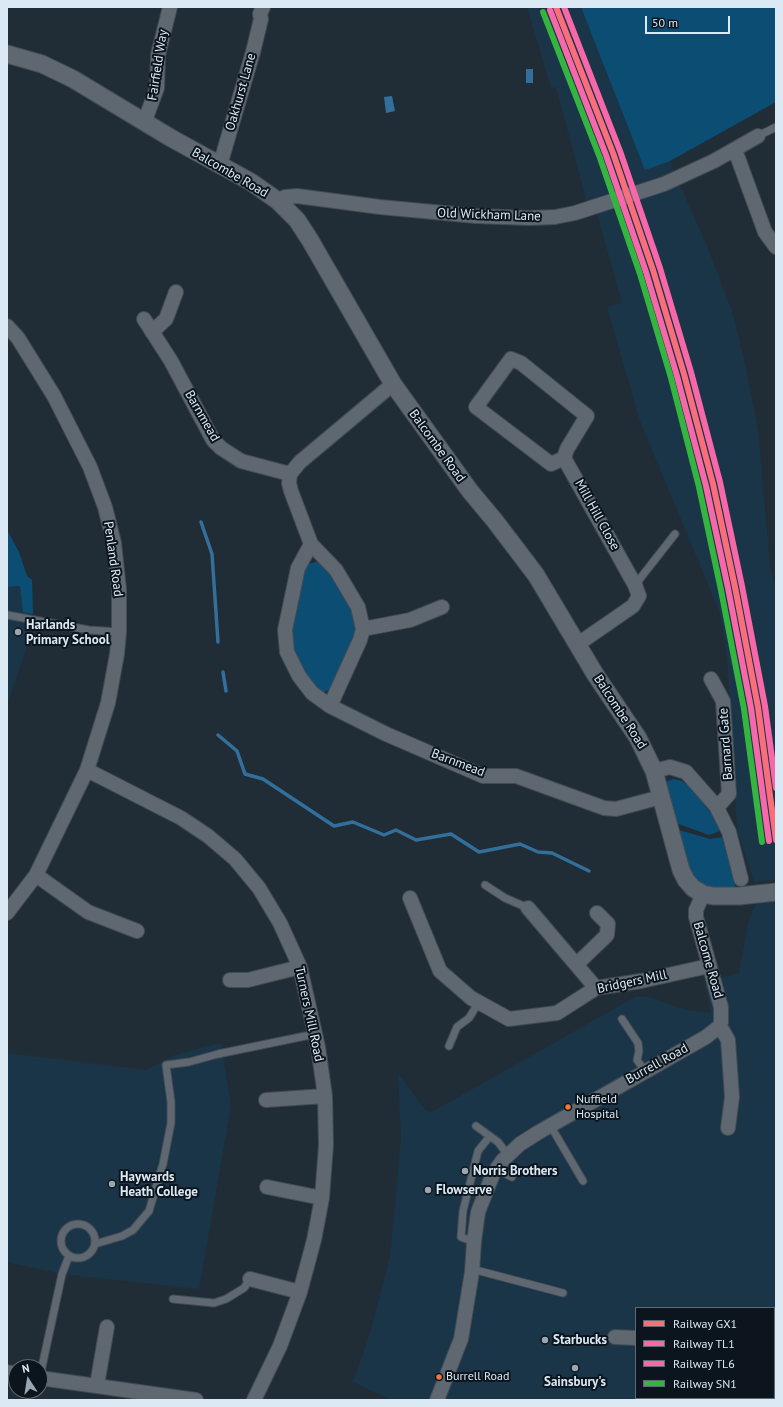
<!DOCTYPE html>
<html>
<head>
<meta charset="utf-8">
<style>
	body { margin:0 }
	#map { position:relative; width:783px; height:1407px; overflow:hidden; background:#212d36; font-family:"PT Sans",sans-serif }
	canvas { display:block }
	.frame { position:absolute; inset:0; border:8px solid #dbe9f4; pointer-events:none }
	.legend { position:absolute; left:635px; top:1307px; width:140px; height:92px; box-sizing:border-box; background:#0c151d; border:1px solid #5f6a73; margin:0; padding:5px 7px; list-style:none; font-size:12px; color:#dbe9f4 }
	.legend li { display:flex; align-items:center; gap:8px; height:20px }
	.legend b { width:20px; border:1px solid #5f6a73 }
	.north { position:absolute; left:8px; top:1359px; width:40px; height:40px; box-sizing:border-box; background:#0c151d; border:1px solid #5f6a73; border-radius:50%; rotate:348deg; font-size:11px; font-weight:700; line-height:16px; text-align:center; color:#dbe9f4 }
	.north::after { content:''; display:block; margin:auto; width:14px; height:18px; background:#9aa7b2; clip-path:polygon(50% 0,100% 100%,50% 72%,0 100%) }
	.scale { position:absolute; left:645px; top:16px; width:85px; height:18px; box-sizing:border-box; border:2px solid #dbe9f4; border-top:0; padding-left:5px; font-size:12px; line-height:14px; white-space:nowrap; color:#dbe9f4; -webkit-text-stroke:3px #0c151d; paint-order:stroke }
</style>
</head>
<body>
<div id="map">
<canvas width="783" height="1407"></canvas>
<div class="frame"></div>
<ul class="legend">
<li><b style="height:5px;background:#fa6e7c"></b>Railway GX1</li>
<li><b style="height:5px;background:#f768a9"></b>Railway TL1</li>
<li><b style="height:5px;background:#f768a9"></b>Railway TL6</li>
<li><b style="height:5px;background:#33b540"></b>Railway SN1</li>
</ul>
<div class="north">N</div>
<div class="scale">50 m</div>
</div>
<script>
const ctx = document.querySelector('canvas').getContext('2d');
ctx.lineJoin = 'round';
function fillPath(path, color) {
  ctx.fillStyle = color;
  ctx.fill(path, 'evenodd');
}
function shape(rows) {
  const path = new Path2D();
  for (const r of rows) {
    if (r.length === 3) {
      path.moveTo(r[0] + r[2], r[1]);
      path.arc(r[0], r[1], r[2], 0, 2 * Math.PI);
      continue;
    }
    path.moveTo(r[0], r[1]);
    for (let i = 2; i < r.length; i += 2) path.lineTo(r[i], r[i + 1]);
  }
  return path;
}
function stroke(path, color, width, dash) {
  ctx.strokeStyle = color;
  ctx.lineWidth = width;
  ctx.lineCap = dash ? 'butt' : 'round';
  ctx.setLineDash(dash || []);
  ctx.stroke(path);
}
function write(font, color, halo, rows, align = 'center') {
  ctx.font = font + ' "PT Sans",sans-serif';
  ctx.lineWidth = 4;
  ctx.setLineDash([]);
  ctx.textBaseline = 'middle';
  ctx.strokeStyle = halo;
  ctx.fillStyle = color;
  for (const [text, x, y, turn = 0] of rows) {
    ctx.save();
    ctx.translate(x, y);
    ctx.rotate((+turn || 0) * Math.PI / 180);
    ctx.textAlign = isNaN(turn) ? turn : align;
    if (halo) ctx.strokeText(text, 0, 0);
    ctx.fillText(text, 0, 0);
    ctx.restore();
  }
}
fillPath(shape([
	[527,7,601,7,707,246,732,311,744,359,758,429,770,565,776,587,776,880,754,882,737,829,727,657,720,613,640,421,607,307,622,303,597,213,587,203,556,87,551,88],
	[20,585,23,612,33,614,26,650,7,705,7,587],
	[776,900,776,1400,392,1400,353,1382,369,1336,390,1257,401,1139,398,1073,426,1111,432,1112,635,997,649,997,686,1010,710,1013,710,1006,704,982,739,973,749,919,757,901],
	[636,1308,774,1308,774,1398,636,1398],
	[221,1043,231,1106,199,1289,62,1274,7,1262,7,1053,146,1070,175,1055]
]), '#1a3548');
fillPath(shape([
	[581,7,776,7,776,102,670,161,645,170],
	[7,530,19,552,27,576,32,580,33,614,23,612,20,586,7,587],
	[319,561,326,566,353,609,357,630,333,689,321,693,314,690,293,656,290,629,305,565],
	[673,779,682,781,692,789,713,816,720,831,709,835,676,823,665,782],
	[679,830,710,839,722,837,736,890,725,891,703,886,690,874,675,831]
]), '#0c4d74');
fillPath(shape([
	[526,69,533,69,533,83,526,83],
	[392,96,395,111,386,113,384,97]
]), '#326f9b');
stroke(shape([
	[201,522,212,554,218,642],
	[223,672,226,691],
	[218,735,237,751,245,774,263,779,334,826,353,822,384,835,396,830,416,840,451,834,479,852,520,844,538,852,552,853,589,871]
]), '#326f9b', 3.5);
const service = shape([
	[758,136,776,127],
	[635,585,675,534],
	[7,615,89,630,119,632],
	[485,885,505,898,528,908],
	[622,1019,638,1043,639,1051,637,1060,645,1071],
	[449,1046,457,1027,469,1018,479,1002],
	[550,1125,583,1181],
	[476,1126,498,1142,508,1155],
	[496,1169,512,1177],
	[78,1241,17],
	[474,1242,461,1237,463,1211,478,1151,490,1136],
	[95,1244,122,1236,133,1230,149,1211,163,1164,171,1123,171,1102,166,1065,189,1062,218,1054,315,1034],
	[472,1269,563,1293],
	[173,1299,214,1303,226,1299,244,1288,250,1279],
	[40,1376,62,1274,69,1256],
	[746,1400,746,1398]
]);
const minor = shape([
	[144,123,157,88,158,55,170,7],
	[735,150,765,232,776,247],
	[220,165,253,52,261,19,260,14,263,7],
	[278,201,285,197,297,196,380,207,476,216,529,218,555,217,575,213,664,184,714,161,758,136],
	[144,319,171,361,213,440,221,448,241,461,290,474],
	[7,326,18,338,54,396,90,467,105,507,114,543,119,589,119,632,117,654,108,703,87,770,36,875,7,913],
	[152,332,166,319,176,292],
	[393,384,300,462,290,474,289,483,291,491,311,544,298,568,285,630,287,652,299,676,312,693,330,706,386,734,483,776,516,776,604,808,616,809,661,797],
	[564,458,567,449,587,416,521,363,511,359,476,407,551,464,564,458,635,585,639,596,633,606,578,644],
	[311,544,336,570,358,607,363,629,360,640,330,706],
	[363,629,410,620,442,607],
	[711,679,723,701,729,794,721,803,716,806],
	[87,770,181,818,208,836,235,859,259,888,280,923,300,967,318,1047,325,1096,326,1145,322,1198,314,1240,300,1292,280,1346,254,1400],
	[654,771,670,767,686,772,716,806,729,832,741,879],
	[36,875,88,912,137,931],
	[703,894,696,910,696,917,721,1007,721,1022,720,1026],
	[410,898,440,971,471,998,509,1019,557,1013,596,988,641,981,709,966],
	[528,908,596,988],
	[577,964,607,935,608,924,597,913],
	[230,980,248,980,300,967],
	[720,1026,728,1040,732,1097,728,1128],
	[266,1100,325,1096],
	[267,1187,322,1198],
	[250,1279,300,1292],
	[615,1337,636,1338],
	[7,1372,16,1374],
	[40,1378,196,1400],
	[97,1385,107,1327],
	[437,1400,461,1339,472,1272,474,1242,478,1212,493,1174,503,1160,520,1144,539,1132,706,1037,720,1026],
	[720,1400,720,1398]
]);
const tertiary = shape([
	[7,54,42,64,73,79,171,138,251,182,278,201,297,220,310,240,393,384,470,491,495,521,536,575,595,674,638,738,654,771,681,870,686,880,693,888,703,894,713,896,739,896,776,892]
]);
stroke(service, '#414b54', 9);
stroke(minor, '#414b54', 16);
stroke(tertiary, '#414b54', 19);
stroke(service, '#5f6870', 7);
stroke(minor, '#5f6870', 14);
stroke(tertiary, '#5f6870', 17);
stroke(shape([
	[556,7,613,153,653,270,684,374,713,484,735,587,758,707,776,840]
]), '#fa6e7c', 6);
stroke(shape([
	[550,10,606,155,646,272,677,376,706,486,728,588,751,708,769,841]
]), '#f768a9', 6);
stroke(shape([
	[564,7,620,151,660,268,691,372,720,482,742,586,765,706,776,788]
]), '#f768a9', 6);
stroke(shape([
	[543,12,600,158,640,274,671,378,699,487,721,590,744,709,762,842]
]), '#33b540', 6);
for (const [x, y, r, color] of [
	[18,632,4,"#9aa7b2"],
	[568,1107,3.5,"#f5763a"],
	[465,1171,4,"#9aa7b2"],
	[112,1184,4,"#9aa7b2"],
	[428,1190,4,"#9aa7b2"],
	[545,1340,4,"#9aa7b2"],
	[575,1368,4,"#9aa7b2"],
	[439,1377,3.5,"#f5763a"]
]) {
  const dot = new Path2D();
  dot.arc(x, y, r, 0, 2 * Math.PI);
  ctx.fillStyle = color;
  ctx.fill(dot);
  stroke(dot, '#0c151d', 1.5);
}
write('12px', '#dbe9f4', '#0c151d', [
	["Nuffield",576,1100],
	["Hospital",576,1115],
	["Burrell Road",446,1377]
], 'left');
write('13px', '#dbe9f4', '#0c151d', [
	["Fairfield Way",158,65,-81],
	["Oakhurst Lane",241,92,-74],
	["Balcombe Road",230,173,30],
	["Old Wickham Lane",489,215,2],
	["Barnmead",202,416,60],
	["Balcombe Road",437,446,54],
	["Mill Hill Close",597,515,61],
	["Penland Road",113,559,82],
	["Balcombe Road",620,712,57],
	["Barnard Gate",726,744,-94],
	["Barnmead",458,763,21],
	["Balcome Road",708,960,74],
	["Bridgers Mill",632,982,-12],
	["Turners Mill Road",309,1014,78],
	["Burrell Road",657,1064,-29]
]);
write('bold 13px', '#dbe9f4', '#0c151d', [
	["Harlands",26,625],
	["Primary School",26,640],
	["Norris Brothers",473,1171],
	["Haywards",120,1177],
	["Heath College",120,1192],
	["Flowserve",436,1190],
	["Starbucks",553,1340],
	["Sainsbury's",575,1382,"center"]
], 'left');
</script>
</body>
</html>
